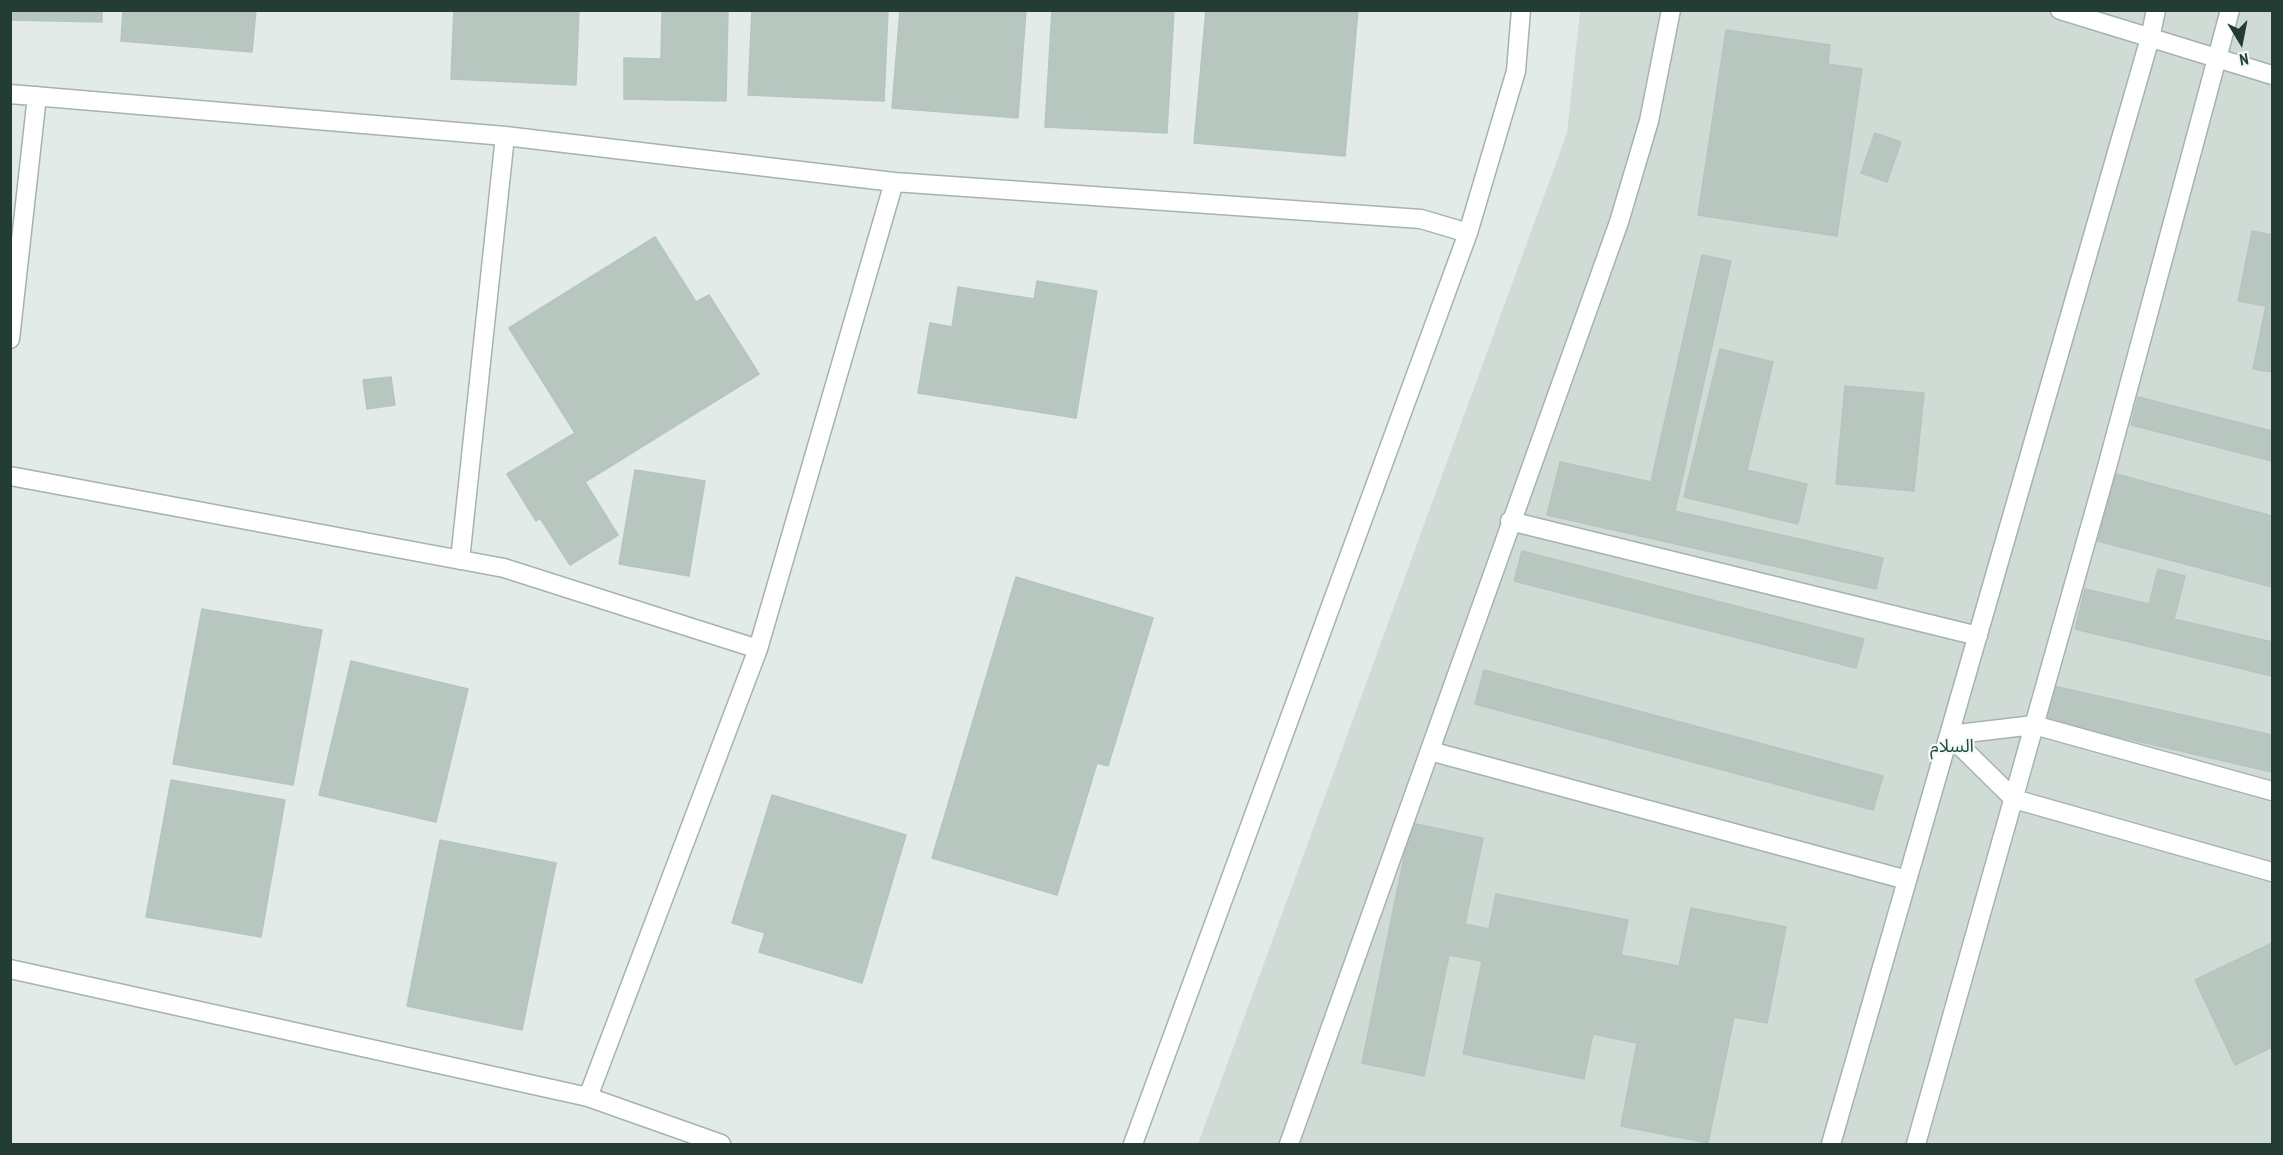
<!DOCTYPE html>
<html>
<head>
<meta charset="utf-8">
<style>
	body { margin:0 }
	#map { position:relative; width:2283px; height:1155px; overflow:hidden; background:#e2ebe7; font-family:"PT Sans Narrow",sans-serif }
	canvas { display:block }
	.frame { position:absolute; inset:0; border:12px solid #233c34; pointer-events:none }
	.north { position:absolute; left:2211px; top:12px; width:60px; height:60px; -webkit-text-stroke:4px #f2f8f5; paint-order:stroke; rotate:170deg; font-size:16px; font-weight:700; line-height:24px; text-align:center; color:#233c34 }
	.north::after { content:''; display:block; margin:auto; width:21px; height:27px; background:#233c34; clip-path:polygon(50% 0,100% 100%,50% 72%,0 100%) }
</style>
</head>
<body>
<div id="map">
<canvas width="2283" height="1155"></canvas>
<div class="frame"></div>
<div class="north">N</div>
</div>
<script>
const ctx = document.querySelector('canvas').getContext('2d');
ctx.lineJoin = 'round';
function fillPath(path, color) {
  ctx.fillStyle = color;
  ctx.fill(path, 'evenodd');
}
function shape(rows) {
  const path = new Path2D();
  for (const r of rows) {
    path.moveTo(r[0], r[1]);
    for (let i = 2; i < r.length; i += 2) path.lineTo(r[i], r[i + 1]);
  }
  return path;
}
function stroke(path, color, width, dash) {
  ctx.strokeStyle = color;
  ctx.lineWidth = width;
  ctx.lineCap = dash ? 'butt' : 'round';
  ctx.setLineDash(dash || []);
  ctx.stroke(path);
}
function write(font, color, halo, rows, align = 'center') {
  ctx.font = font + ' "PT Sans Narrow","Noto Sans Arabic",sans-serif';
  ctx.lineWidth = 4.5;
  ctx.setLineDash([]);
  ctx.textBaseline = 'middle';
  ctx.strokeStyle = halo;
  ctx.fillStyle = color;
  for (const [text, x, y, turn = 0] of rows) {
    ctx.save();
    ctx.translate(x, y);
    ctx.rotate((+turn || 0) * Math.PI / 180);
    ctx.textAlign = isNaN(turn) ? turn : align;
    if (halo) ctx.strokeText(text, 0, 0);
    ctx.fillText(text, 0, 0);
    ctx.restore();
  }
}
fillPath(shape([
	[1580,11,2272,11,2272,1144,1198,1144,1567,133]
]), '#d0dbd6');
const building = shape([
	[10,10,102,10,102,22,10,20,10,10],
	[123,10,256,10,252,52,121,41,123,10],
	[454,10,579,10,576,85,451,79,454,10],
	[662,10,728,10,726,101,624,99,624,58,661,59,662,10],
	[752,10,888,10,884,101,748,95,752,10],
	[900,10,1026,10,1018,118,892,108,900,10],
	[1052,10,1174,10,1167,133,1045,127,1052,10],
	[1206,10,1358,10,1345,156,1194,143,1206,10],
	[1726,30,1830,45,1828,64,1862,69,1837,236,1698,215,1726,30],
	[1875,133,1901,142,1887,182,1861,173,1875,133],
	[2252,231,2272,235,2272,372,2253,369,2266,306,2238,301,2252,231],
	[655,237,696,302,709,295,759,374,585,482,618,535,570,565,540,518,536,521,507,474,575,433,509,328,655,237],
	[1702,255,1731,261,1675,511,1883,558,1876,589,1547,515,1560,462,1651,482,1702,255],
	[1037,281,1097,291,1076,418,918,393,930,323,952,327,958,287,1034,299,1037,281],
	[1720,349,1773,362,1747,470,1807,484,1798,524,1684,497,1720,349],
	[391,377,395,405,367,409,363,380,391,377],
	[1845,386,1924,393,1914,491,1836,484,1845,386],
	[2138,397,2272,431,2272,461,2131,425,2138,397],
	[635,470,705,481,689,576,619,564,635,470],
	[2116,474,2272,516,2272,587,2098,541,2116,474],
	[1522,551,1864,639,1856,668,1514,581,1522,551],
	[2158,569,2185,576,2174,619,2272,642,2272,676,2075,629,2085,589,2149,604,2158,569],
	[1016,577,1153,618,1108,766,1097,763,1057,895,932,858,1016,577],
	[202,609,322,630,293,785,173,764,202,609],
	[351,661,468,689,436,822,319,795,351,661],
	[1484,670,1883,776,1873,810,1475,704,1484,670],
	[2053,686,2272,735,2272,772,2046,720,2053,686],
	[171,780,285,800,261,937,146,917,171,780],
	[772,795,906,835,862,983,759,952,765,933,732,923,772,795],
	[1411,823,1483,838,1465,924,1489,929,1496,894,1628,920,1621,955,1679,966,1691,908,1786,927,1767,1023,1734,1017,1708,1143,1621,1126,1637,1043,1593,1034,1584,1079,1463,1054,1482,961,1449,955,1424,1076,1362,1063,1411,823],
	[440,840,556,863,522,1030,407,1006,440,840],
	[2272,943,2272,1047,2235,1065,2195,980,2272,943]
]);
fillPath(building, '#b8c6c0');
stroke(building, '#b5c5be', 1.5);
const minor = shape([
	[2060,10,2272,75],
	[10,94,505,136,894,182,1421,219,1468,233],
	[10,339,37,96],
	[10,476,504,568,758,649],
	[1510,521,1978,636],
	[460,560,505,136],
	[1949,735,2014,799,2272,872],
	[1949,735,2034,725,2272,791],
	[1430,751,1907,880],
	[10,969,588,1097,721,1144],
	[588,1097,758,649,894,182],
	[1133,1144,1468,233,1516,71,1521,10],
	[1289,1144,1619,222,1649,121,1671,10],
	[1831,1144,2150,38,2156,10],
	[1916,1144,2107,467,2230,10]
]);
stroke(minor, '#a5b3ae', 21);
stroke(minor, '#fff', 18);
write('18px', '#204d40', '#f2f8f5', [
	["السلام",1952,747]
]);
</script>
</body>
</html>
